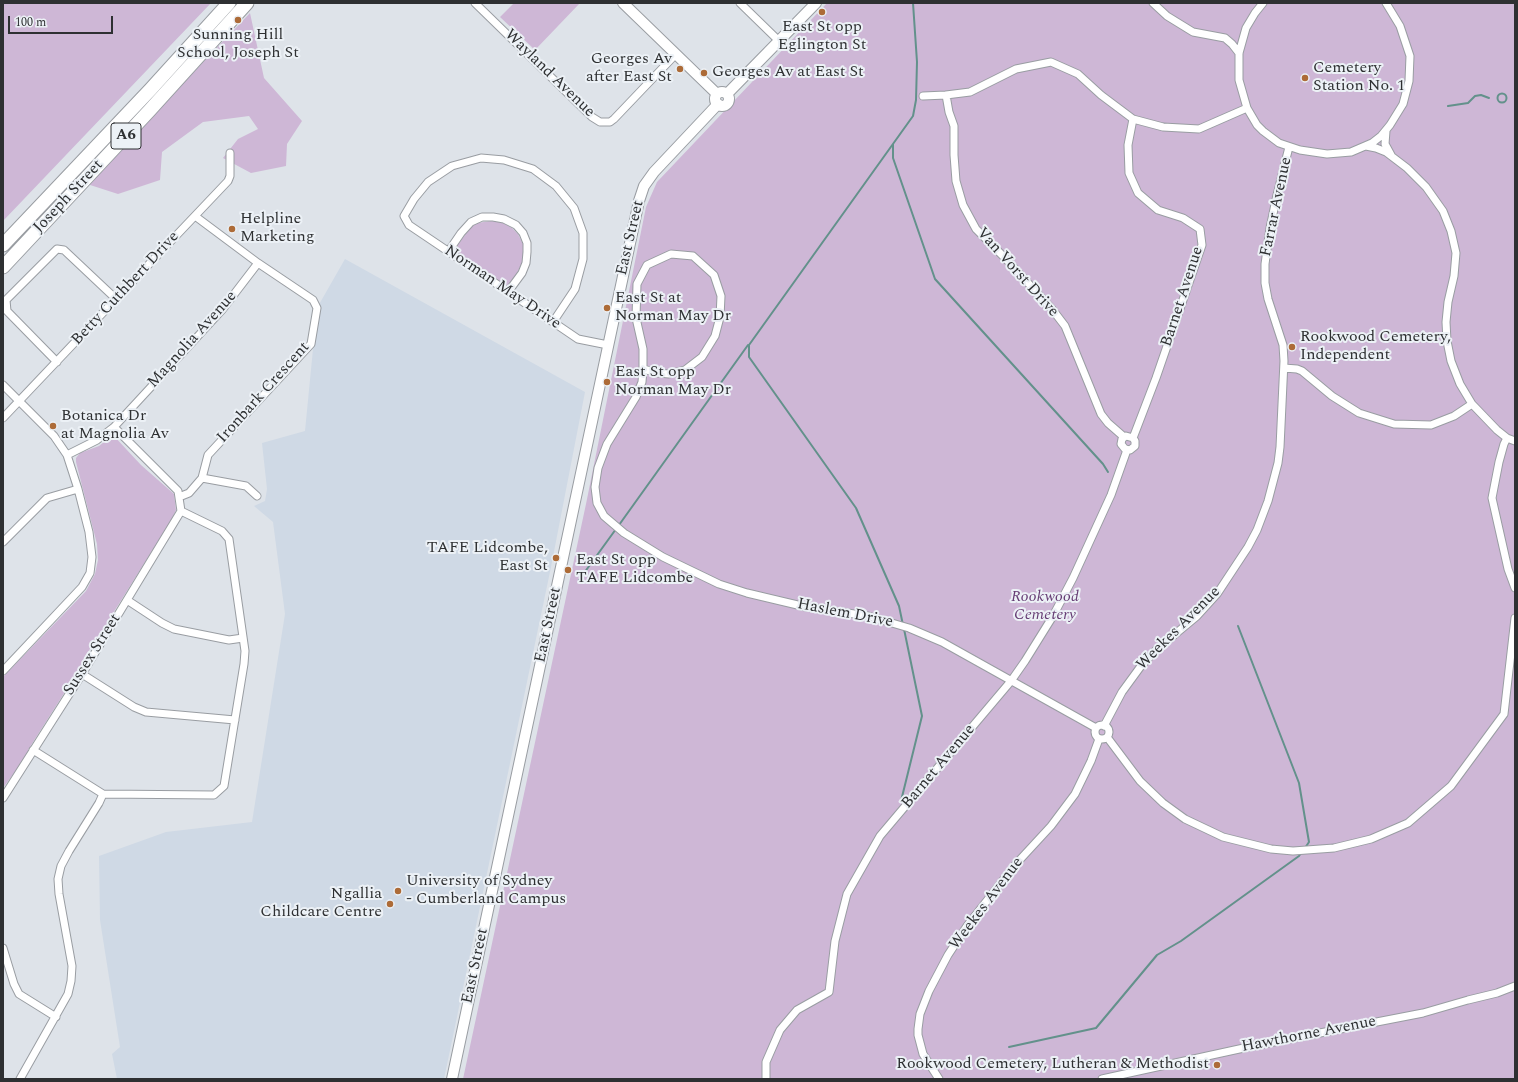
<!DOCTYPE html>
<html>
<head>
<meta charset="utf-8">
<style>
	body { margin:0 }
	#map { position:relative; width:1518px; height:1082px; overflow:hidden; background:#dee3e9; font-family:Spectral,serif }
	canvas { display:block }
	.frame { position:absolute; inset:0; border:4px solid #2e3032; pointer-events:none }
	.scale { position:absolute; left:8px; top:16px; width:105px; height:18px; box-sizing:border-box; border:2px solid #2e3032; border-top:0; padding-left:5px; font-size:12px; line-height:14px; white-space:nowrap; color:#2e3032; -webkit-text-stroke:3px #ecf1f6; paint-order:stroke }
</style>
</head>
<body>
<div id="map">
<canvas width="1518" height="1082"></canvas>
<div class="frame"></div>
<div class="scale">100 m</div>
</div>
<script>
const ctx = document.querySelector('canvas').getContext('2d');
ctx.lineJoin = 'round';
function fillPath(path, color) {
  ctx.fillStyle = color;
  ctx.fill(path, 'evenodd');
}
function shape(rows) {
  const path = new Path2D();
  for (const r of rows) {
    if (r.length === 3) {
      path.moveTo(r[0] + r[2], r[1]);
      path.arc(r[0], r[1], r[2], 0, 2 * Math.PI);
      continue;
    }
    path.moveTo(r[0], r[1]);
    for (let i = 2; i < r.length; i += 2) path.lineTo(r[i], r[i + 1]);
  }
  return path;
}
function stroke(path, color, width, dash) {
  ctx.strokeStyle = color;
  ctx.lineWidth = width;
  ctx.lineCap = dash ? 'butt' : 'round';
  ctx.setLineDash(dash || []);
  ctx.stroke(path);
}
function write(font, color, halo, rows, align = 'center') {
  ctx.font = font + ' Spectral,serif';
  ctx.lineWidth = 4;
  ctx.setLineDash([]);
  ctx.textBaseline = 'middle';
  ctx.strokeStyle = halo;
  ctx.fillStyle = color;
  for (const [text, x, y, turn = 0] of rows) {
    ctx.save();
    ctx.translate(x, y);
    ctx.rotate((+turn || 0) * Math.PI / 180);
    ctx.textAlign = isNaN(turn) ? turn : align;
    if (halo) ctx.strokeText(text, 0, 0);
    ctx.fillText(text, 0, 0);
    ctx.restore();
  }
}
fillPath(shape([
	[345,259,585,392,551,567,444,1079,117,1079,112,1054,120,1047,100,920,99,856,166,832,252,822,285,614,273,522,254,506,265,501,267,489,262,443,305,431,317,308]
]), '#cfd9e5');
fillPath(shape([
	[3,3,211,3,3,221],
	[514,3,580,3,535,50,500,17],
	[827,3,1515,3,1515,1079,463,1079,586,504,646,207,657,182],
	[250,13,264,78,302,121,287,144,286,166,251,173,223,158,238,139,258,129,249,116,203,122,162,152,160,180,118,194,87,184],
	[491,221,501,222,512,228,518,234,524,246,524,256,521,265,516,275,508,287,454,250,470,228,477,223],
	[113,435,141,465,174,494,176,510,172,519,110,618,109,623,104,631,101,632,84,658,85,662,70,685,68,687,28,750,28,754,3,788,3,677,86,591,95,574,98,560,97,544,76,462,76,458,80,453,99,446]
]), '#ceb7d6');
stroke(shape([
	[1502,98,4.5],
	[1448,106,1468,103,1475,96,1481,95,1489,98],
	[893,144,893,158,935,279,1103,464,1108,472],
	[619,525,748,345],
	[579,580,616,529],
	[903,625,899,606,856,508,749,357,749,345,913,116,916,100,917,62,913,3],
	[1238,626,1299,783,1309,842,1305,848],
	[901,801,922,716,904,629],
	[1009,1047,1096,1028,1157,955,1181,941,1299,856,1301,853]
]), '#63918b', 2);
const street = shape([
	[475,3,592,117,600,122,610,122,614,119,676,54],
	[740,3,779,41],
	[1153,3,1167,16,1193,32,1225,38,1232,44,1239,53],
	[1263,3,1255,13,1246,28,1239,53,1239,80,1247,108,1257,125,1263,131,1279,143,1300,150,1327,154,1351,152,1372,143,1381,136,1390,125,1403,104,1409,81,1410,56,1400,26,1386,3],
	[946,95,949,112,954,126,954,155,956,181,963,205,976,229,1005,258,1052,309,1065,326,1101,414,1108,423,1124,437],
	[923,96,946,95,970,92,1016,69,1051,62,1078,74,1101,95,1133,119,1163,127,1199,129,1247,108],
	[1386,131,1385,144,1391,155],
	[1366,146,1376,148,1386,152,1407,168,1426,187,1443,211,1451,231,1456,253,1454,276,1448,302,1446,322,1447,341,1451,361,1460,384,1472,404,1497,430,1507,438,1515,441],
	[448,252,461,233,471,222,482,217,493,217,504,219,516,225,523,233,527,243,527,252,526,263,522,273,508,292],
	[553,322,575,289,583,259,583,233,574,208,556,186,533,169,504,160,481,158,452,166,428,182,414,199,404,216,409,225,553,322,578,339,608,345],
	[57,362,7,311,6,300,57,249,64,250,116,299],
	[1284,368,1297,369,1302,371,1332,396,1359,413,1394,424,1431,425,1454,416,1472,404],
	[643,369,658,373,669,374,685,370,702,357,715,336,720,317,721,296,714,275,693,256,671,254,647,265,637,284,636,318,643,349,643,369,642,382,636,397,607,444,598,468,595,487,597,503,604,516,624,533,663,557,719,584,747,593,806,607,868,616,909,628,942,642,1096,728],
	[3,385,54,436,67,455,78,489,89,532,92,557,90,573,82,587,3,671],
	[3,418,228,181,230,176,230,153],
	[114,427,178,491,181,511],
	[1133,438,1126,436,1122,439,1121,444,1125,449,1130,450,1135,446,1135,441,1133,438,1156,378,1202,245,1200,229,1183,218,1158,210,1138,193,1129,173,1128,145,1133,119],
	[1507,438,1504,444,1499,462,1492,498,1508,569,1515,588],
	[67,455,97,440,114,427,222,310,258,263],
	[202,478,246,486,257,496],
	[179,497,189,493,202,478,208,455,311,344,317,308,313,300,258,263,195,216],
	[3,542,47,498,78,489],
	[127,600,162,623,174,629,229,640,243,638],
	[82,674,134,707,146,712,235,720],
	[1102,732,7],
	[1104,726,1122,692,1141,666,1156,650,1197,616,1217,594,1248,547,1257,530,1268,501,1278,463,1280,447,1284,361,1283,345,1268,299,1265,283,1265,264,1270,228,1277,195,1289,147],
	[1107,737,1140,781,1163,803,1185,819,1223,837,1271,849,1293,851,1334,848,1371,839,1408,823,1451,786,1504,714,1515,618],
	[33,750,103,794,214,795,224,786,244,664,245,651,229,539,222,531,181,511],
	[3,798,82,674,181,511],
	[3,948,14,984,19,994,56,1017],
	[20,1079,68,994,71,981,72,966,59,894,58,879,61,866,69,851,99,803,103,794],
	[766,1079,766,1062,780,1030,797,1010,829,992,835,941,847,894,880,836,1011,681,1025,661,1053,616,1073,578,1111,495,1127,450],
	[939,1079,923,1054,918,1035,918,1029,920,1014,929,991,948,955,967,926,1015,865,1051,826,1075,794,1091,761,1099,739],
	[1102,1079,1253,1046,1423,1013,1468,1000,1497,993,1515,986]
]);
const secondary = shape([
	[623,3,717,94],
	[722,99,7],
	[727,94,816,3],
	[452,1079,639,201,644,186,654,172,718,104]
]);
const highway = shape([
	[3,245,150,90,229,3],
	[3,267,149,111,247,3]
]);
stroke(street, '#999da2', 9);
stroke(secondary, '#999da2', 12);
stroke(highway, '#999da2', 15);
stroke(street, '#fff', 7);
stroke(secondary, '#fff', 10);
stroke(highway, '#fff', 13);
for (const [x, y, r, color] of [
	[822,12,4,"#ad6b37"],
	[238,20,4,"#ad6b37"],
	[680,69,4,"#ad6b37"],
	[704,73,4,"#ad6b37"],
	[1305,78,4,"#ad6b37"],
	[232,229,4,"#ad6b37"],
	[607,308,4,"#ad6b37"],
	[1292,347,4,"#ad6b37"],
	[607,382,4,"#ad6b37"],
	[53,426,4,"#ad6b37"],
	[556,558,4,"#ad6b37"],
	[568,570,4,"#ad6b37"],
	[398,891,4,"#ad6b37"],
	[390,904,4,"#ad6b37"],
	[1217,1065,4,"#ad6b37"]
]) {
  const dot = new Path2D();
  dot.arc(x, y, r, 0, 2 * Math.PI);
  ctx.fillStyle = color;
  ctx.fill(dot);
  stroke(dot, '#ecf1f6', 1.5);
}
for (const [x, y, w] of [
	[126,136,30]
]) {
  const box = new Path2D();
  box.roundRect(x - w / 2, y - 13, w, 26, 3);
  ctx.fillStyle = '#ecf1f6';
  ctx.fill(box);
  stroke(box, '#2e3032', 1);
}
write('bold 15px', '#2e3032', null, [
	["A6",126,136]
]);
write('16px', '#2e3032', '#ecf1f6', [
	["East St opp",822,28,"center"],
	["Eglington St",822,46,"center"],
	["Sunning Hill",238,36,"center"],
	["School, Joseph St",238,54,"center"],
	["Georges Av",672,60,"right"],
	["after East St",672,78,"right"],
	["Cemetery",1313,69],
	["Station No. 1",1313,87],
	["Georges Av at East St",712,73],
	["Helpline",240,220],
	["Marketing",240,238],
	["East St at",615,299],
	["Norman May Dr",615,317],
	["Rookwood Cemetery,",1300,338],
	["Independent",1300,356],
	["East St opp",615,373],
	["Norman May Dr",615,391],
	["Botanica Dr",61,417],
	["at Magnolia Av",61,435],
	["TAFE Lidcombe,",548,549,"right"],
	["East St",548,567,"right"],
	["East St opp",576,561],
	["TAFE Lidcombe",576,579],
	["University of Sydney",406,882],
	["- Cumberland Campus",406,900],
	["Ngallia",382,895,"right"],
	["Childcare Centre",382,913,"right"],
	["Rookwood Cemetery, Lutheran & Methodist",1209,1065,"right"]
], 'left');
write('16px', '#2e3032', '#ecf1f6', [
	["Wayland Avenue",549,74,44],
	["Joseph Street",69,197,-47],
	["Farrar Avenue",1277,207,-78],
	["East Street",631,238,-77],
	["Van Vorst Drive",1017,273,48],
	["Norman May Drive",502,288,34],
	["Betty Cuthbert Drive",126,289,-47],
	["Barnet Avenue",1183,297,-72],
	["Magnolia Avenue",193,340,-48],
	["Ironbark Crescent",264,393,-48],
	["Haslem Drive",845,614,11],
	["East Street",549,625,-78],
	["Weekes Avenue",1179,629,-45],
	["Sussex Street",93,655,-58],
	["Barnet Avenue",939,767,-50],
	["Weekes Avenue",987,904,-53],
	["East Street",476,966,-78],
	["Hawthorne Avenue",1309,1035,-11]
]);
write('italic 16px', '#673e75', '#ecf1f6', [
	["Rookwood",1045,598],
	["Cemetery",1045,616]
]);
</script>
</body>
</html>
